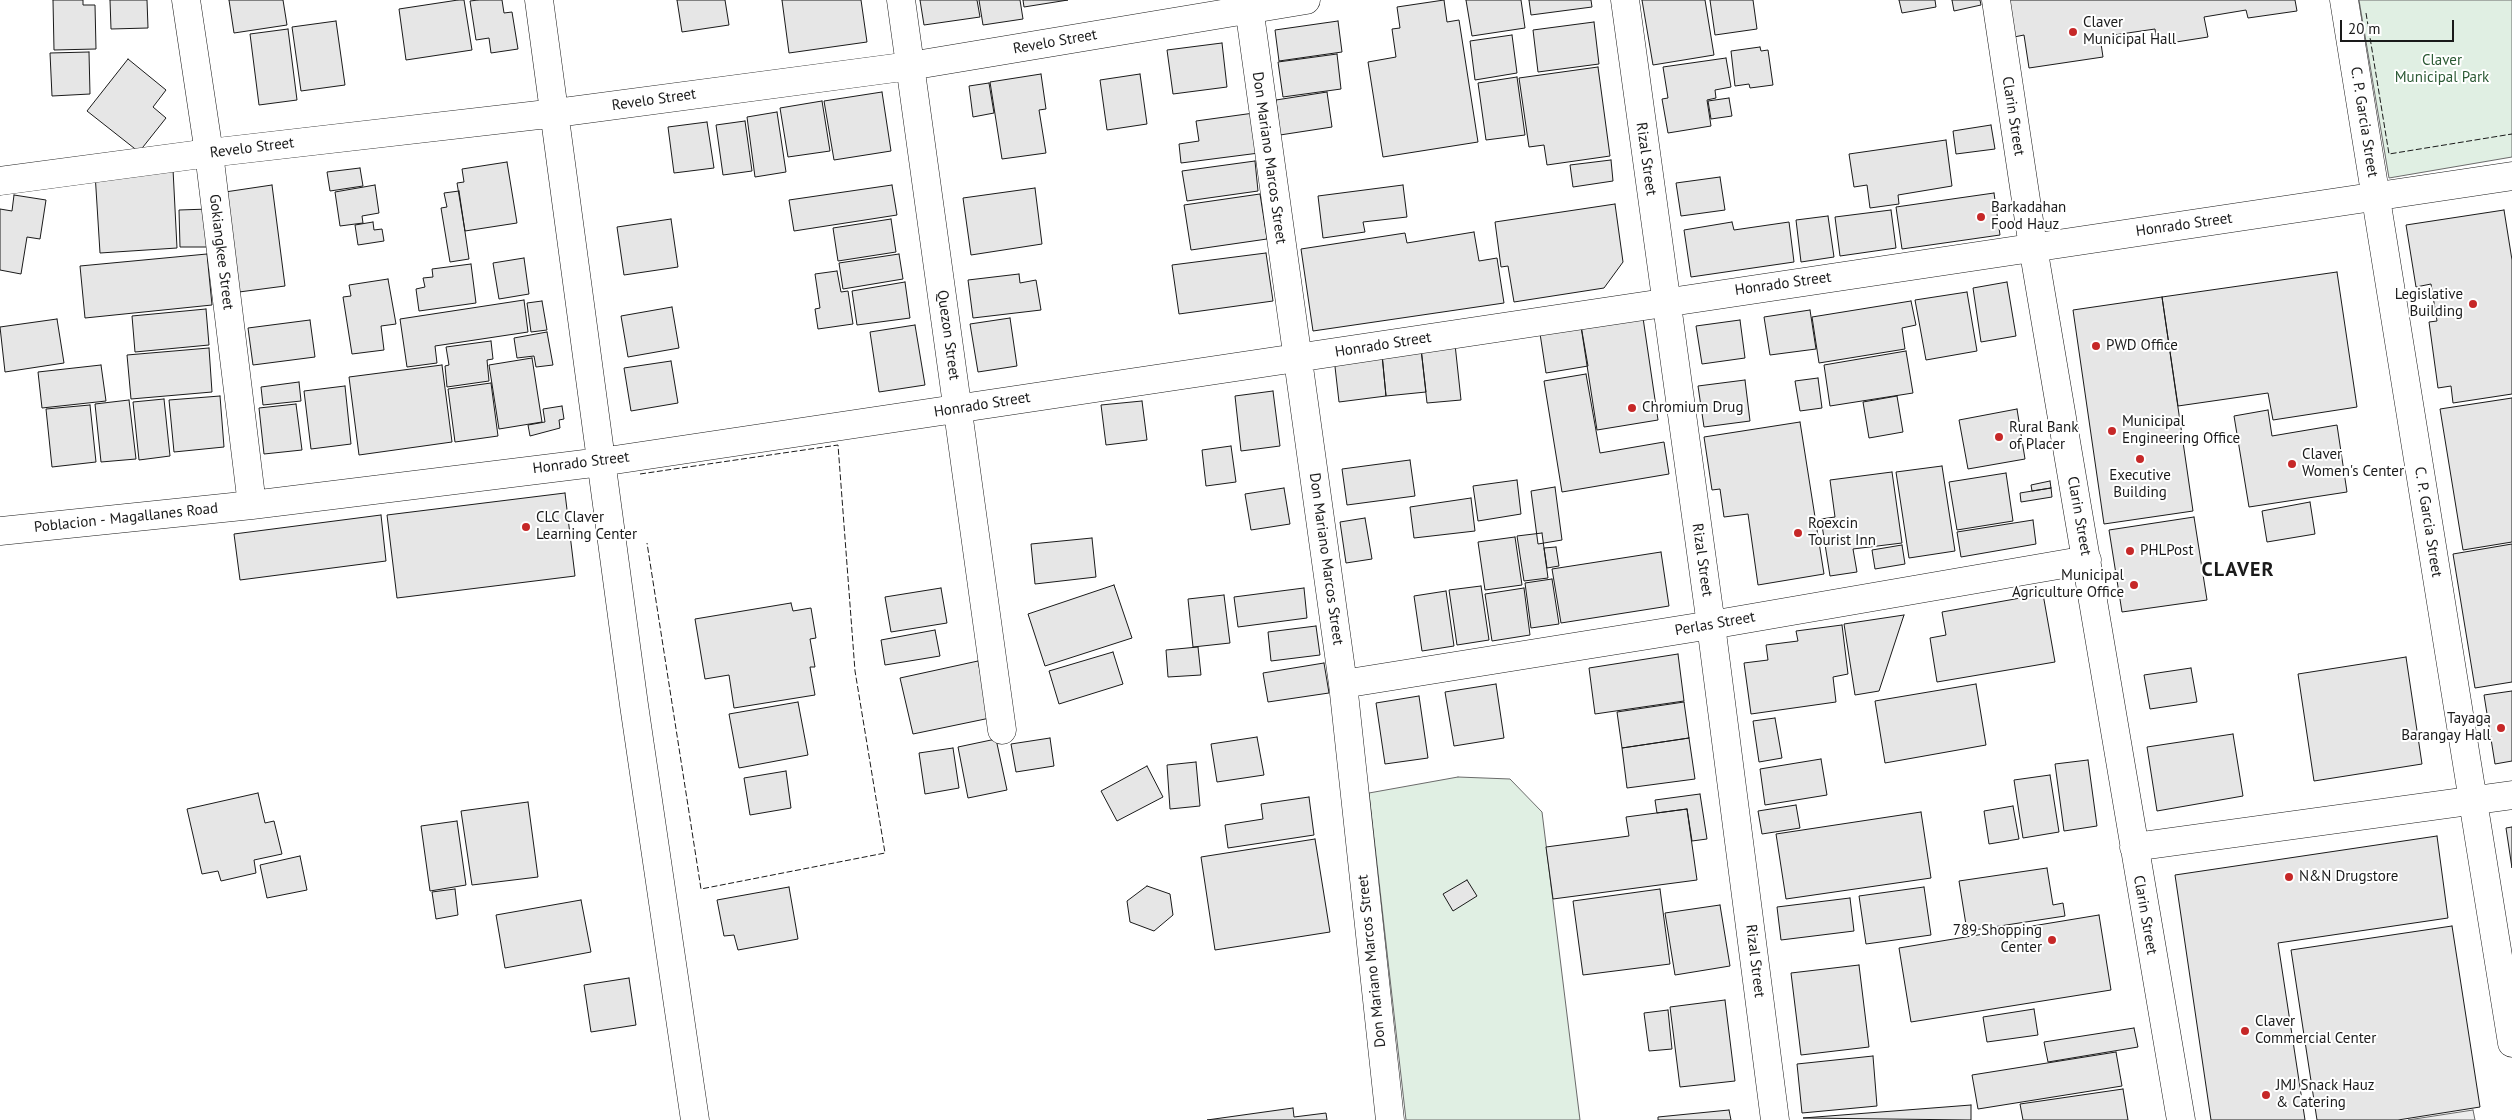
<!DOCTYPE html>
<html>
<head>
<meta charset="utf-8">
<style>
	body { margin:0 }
	#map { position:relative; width:2512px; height:1120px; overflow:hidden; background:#fff; font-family:"PT Sans",sans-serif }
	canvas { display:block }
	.scale { position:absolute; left:2340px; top:20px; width:114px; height:22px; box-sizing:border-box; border:2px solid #1a1a1a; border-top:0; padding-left:6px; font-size:15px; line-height:18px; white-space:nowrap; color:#1a1a1a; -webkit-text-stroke:4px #fff; paint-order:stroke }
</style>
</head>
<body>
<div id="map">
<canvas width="2512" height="1120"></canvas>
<div class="scale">20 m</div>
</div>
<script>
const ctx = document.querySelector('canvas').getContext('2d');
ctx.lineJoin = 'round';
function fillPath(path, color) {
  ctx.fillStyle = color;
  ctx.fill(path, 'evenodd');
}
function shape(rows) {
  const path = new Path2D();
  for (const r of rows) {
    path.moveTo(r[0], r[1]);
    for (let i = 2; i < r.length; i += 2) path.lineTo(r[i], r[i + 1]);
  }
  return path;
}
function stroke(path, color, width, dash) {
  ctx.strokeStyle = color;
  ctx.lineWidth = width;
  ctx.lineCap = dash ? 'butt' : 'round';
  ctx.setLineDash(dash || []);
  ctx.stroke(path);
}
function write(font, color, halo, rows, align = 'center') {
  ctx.font = font + ' "PT Sans",sans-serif';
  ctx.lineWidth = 4;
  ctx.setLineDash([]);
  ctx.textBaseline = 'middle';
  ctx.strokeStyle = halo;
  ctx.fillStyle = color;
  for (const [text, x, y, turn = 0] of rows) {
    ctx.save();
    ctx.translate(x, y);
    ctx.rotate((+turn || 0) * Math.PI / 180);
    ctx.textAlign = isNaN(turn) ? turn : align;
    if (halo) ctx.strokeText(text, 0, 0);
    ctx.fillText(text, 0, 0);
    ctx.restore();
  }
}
const green = shape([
	[2359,0,2512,0,2512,157,2389,178,2359,0],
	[1458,777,1510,779,1542,812,1580,1120,1406,1120,1369,793,1458,777]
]);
fillPath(green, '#e0efe3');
stroke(green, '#6a6a6a', 1);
const parking = shape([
	[2473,1110,2475,1120,2408,1120,2473,1110]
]);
fillPath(parking, '#ededed');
stroke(parking, '#6a6a6a', 1);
const building = shape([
	[53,0,83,0,83,5,95,5,96,49,54,50,53,0],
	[110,0,147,0,148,28,111,29,110,0],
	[229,0,283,0,287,25,234,33,229,0],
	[458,0,464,0,472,50,406,60,399,9,458,0],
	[478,0,502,0,504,13,512,12,518,49,491,53,489,38,476,40,470,1,478,0],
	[677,0,725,0,729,25,682,32,677,0],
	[782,0,861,0,867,42,789,53,782,0],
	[920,0,977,0,980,17,924,25,920,0],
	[979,0,1020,0,1023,19,983,25,979,0],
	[1023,0,1068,0,1024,7,1023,0],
	[1444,0,1447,22,1459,20,1478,142,1383,157,1368,62,1396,57,1392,29,1400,28,1397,7,1444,0],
	[1466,0,1521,0,1525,28,1472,36,1466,0],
	[1529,0,1591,0,1592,7,1531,15,1529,0],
	[1642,0,1705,0,1714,55,1653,65,1642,0],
	[1710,0,1753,0,1757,29,1715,35,1710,0],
	[1899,0,1935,0,1936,7,1902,13,1899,0],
	[1952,0,1980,0,1981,5,1954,11,1952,0],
	[2008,0,2295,0,2297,11,2248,18,2246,10,2204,17,2208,37,2157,45,2155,29,2100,37,2103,57,2029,68,2024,35,2014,37,2008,0],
	[336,21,345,85,301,91,292,27,336,21],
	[1338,21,1342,52,1279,61,1275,30,1338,21],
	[1594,22,1599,64,1538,72,1533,30,1594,22],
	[288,29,297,100,259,105,250,34,288,29],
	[1512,35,1517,73,1475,80,1470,41,1512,35],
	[1222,43,1227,87,1173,94,1167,50,1222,43],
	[1760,47,1761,51,1768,50,1773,85,1750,88,1749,84,1735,86,1731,51,1760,47],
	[89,52,90,94,52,96,50,53,89,52],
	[1337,54,1341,89,1283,97,1278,62,1337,54],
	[1726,58,1731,87,1715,90,1716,98,1707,100,1711,126,1668,133,1662,99,1668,98,1663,67,1726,58],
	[128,59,166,90,153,107,166,118,139,152,87,111,128,59],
	[1598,67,1610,156,1547,165,1544,145,1529,147,1519,78,1598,67],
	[1041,74,1046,109,1039,110,1046,153,1002,159,990,82,1041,74],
	[1140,74,1147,124,1107,130,1100,80,1140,74],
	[1517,77,1525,135,1486,140,1478,83,1517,77],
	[989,83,994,113,973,117,969,86,989,83],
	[882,92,891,151,834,160,824,101,882,92],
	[1327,92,1332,127,1280,135,1276,100,1327,92],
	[1729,98,1732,116,1711,119,1708,101,1729,98],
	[822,101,830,151,788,157,780,108,822,101],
	[777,112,786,172,755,177,747,117,777,112],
	[1254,113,1259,153,1181,163,1179,144,1199,141,1196,121,1254,113],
	[745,121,752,171,723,175,716,125,745,121],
	[707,122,714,168,674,173,668,127,707,122],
	[1991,125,1995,149,1956,154,1953,131,1991,125],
	[1946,140,1952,186,1898,195,1899,204,1870,208,1867,185,1854,187,1849,154,1946,140],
	[1611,160,1613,181,1573,187,1570,165,1611,160],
	[1255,161,1258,191,1187,201,1182,171,1255,161],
	[507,162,517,223,465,231,457,183,464,182,462,169,507,162],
	[360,168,363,186,330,191,327,172,360,168],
	[173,169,177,248,100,253,95,173,173,169],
	[1720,177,1725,210,1681,216,1676,183,1720,177],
	[272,185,285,286,239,292,225,192,272,185],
	[375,185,379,213,362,216,363,223,340,226,335,192,375,185],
	[892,185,897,215,794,231,789,200,892,185],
	[1403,185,1407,217,1363,222,1365,232,1323,238,1318,196,1403,185],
	[1035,188,1042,244,971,255,963,198,1035,188],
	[459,191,469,259,450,262,441,208,447,207,444,193,459,191],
	[1994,193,2000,235,1902,249,1896,207,1994,193],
	[1260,194,1267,239,1191,250,1184,205,1260,194],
	[14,195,46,200,40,239,27,237,21,274,0,270,0,209,12,211,14,195],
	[1615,204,1623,262,1604,288,1514,302,1508,266,1501,267,1495,222,1615,204],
	[209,209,210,247,180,247,179,210,209,209],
	[1891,210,1896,248,1840,256,1835,217,1891,210],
	[2504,210,2512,260,2512,394,2453,403,2451,386,2438,388,2429,322,2437,321,2431,284,2416,287,2406,225,2504,210],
	[1828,216,1834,257,1801,262,1796,220,1828,216],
	[671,219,678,267,624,275,617,227,671,219],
	[891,219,896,252,838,261,833,228,891,219],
	[373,222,374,230,382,229,384,241,358,245,355,225,373,222],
	[1732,222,1734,230,1789,222,1794,262,1691,277,1684,230,1732,222],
	[1474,232,1479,261,1497,258,1504,303,1313,331,1301,249,1405,233,1407,243,1474,232],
	[1266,253,1273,301,1179,314,1172,265,1266,253],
	[207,254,212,305,85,318,80,266,207,254],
	[899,254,903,279,843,289,839,263,899,254],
	[524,258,529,294,499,299,493,263,524,258],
	[471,264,476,303,419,311,416,289,425,287,423,278,433,277,432,269,471,264],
	[837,271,841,292,848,291,853,324,818,329,815,309,820,308,815,274,837,271],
	[2337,272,2357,407,2273,420,2268,393,2178,406,2162,297,2337,272],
	[1019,274,1020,283,1036,280,1041,310,973,318,968,280,1019,274],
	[388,279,396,324,381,326,384,350,352,354,343,297,351,296,349,285,388,279],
	[905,282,910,318,857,325,852,291,905,282],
	[2007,282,2016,336,1981,342,1973,288,2007,282],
	[1967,292,1977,351,1926,360,1915,300,1967,292],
	[2162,297,2193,511,2104,524,2073,310,2162,297],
	[524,300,528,332,435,346,437,363,407,367,400,319,524,300],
	[542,301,547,330,531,332,527,303,542,301],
	[1911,301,1916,325,1902,328,1905,349,1819,363,1812,317,1911,301],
	[672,307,679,348,628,357,621,316,672,307],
	[206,309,209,345,135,352,132,316,206,309],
	[1810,310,1816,349,1770,355,1764,317,1810,310],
	[1642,311,1658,420,1597,430,1580,320,1642,311],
	[1010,318,1017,366,978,372,970,324,1010,318],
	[57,319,64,363,5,372,0,327,57,319],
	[310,320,315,357,253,365,248,328,310,320],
	[1580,320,1588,366,1546,373,1539,327,1580,320],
	[1740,320,1745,358,1702,364,1696,326,1740,320],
	[915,325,925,385,879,392,870,332,915,325],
	[547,332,553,365,536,367,534,356,517,358,514,338,547,332],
	[1454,335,1461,400,1427,403,1420,339,1454,335],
	[1420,340,1426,392,1386,396,1381,344,1420,340],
	[491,341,493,359,487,360,489,381,447,387,445,366,449,365,446,347,491,341],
	[1381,344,1386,396,1339,402,1333,349,1381,344],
	[209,348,212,392,131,399,127,355,209,348],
	[1906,351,1913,393,1830,406,1824,365,1906,351],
	[532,358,542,422,499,429,489,365,532,358],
	[671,361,678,403,631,411,624,368,671,361],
	[101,365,106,401,42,408,38,372,101,365],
	[442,365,452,442,359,455,349,377,442,365],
	[1586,374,1600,453,1664,442,1669,474,1562,492,1544,381,1586,374],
	[1818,378,1822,408,1800,411,1795,381,1818,378],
	[1745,380,1750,421,1704,427,1698,386,1745,380],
	[299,382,301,401,263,405,261,387,299,382],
	[491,383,498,436,455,442,448,389,491,383],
	[345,386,351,444,311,449,304,391,345,386],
	[1273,391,1280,446,1241,451,1235,396,1273,391],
	[220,396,224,447,174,452,169,400,220,396],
	[1897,396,1903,432,1869,438,1863,402,1897,396],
	[2512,398,2512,542,2463,550,2440,409,2512,398],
	[164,399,170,456,139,460,133,402,164,399],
	[129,400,136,459,101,462,95,404,129,400],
	[1142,401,1147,440,1106,445,1101,405,1142,401],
	[296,404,302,450,264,454,259,408,296,404],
	[90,405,96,462,52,467,46,409,90,405],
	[562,406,564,419,559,420,560,428,530,436,528,425,545,422,543,409,562,406],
	[2017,409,2025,459,1968,469,1959,420,2017,409],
	[2268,410,2272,436,2337,425,2347,492,2249,507,2234,416,2268,410],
	[1800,422,1824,574,1758,585,1748,514,1724,517,1720,489,1712,490,1704,437,1800,422],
	[1231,446,1236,482,1206,486,1202,450,1231,446],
	[1410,460,1415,496,1347,505,1342,469,1410,460],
	[1942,466,1955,551,1909,558,1896,472,1942,466],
	[1892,472,1902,543,1853,549,1857,572,1830,576,1821,519,1835,517,1830,480,1892,472],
	[2006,473,2013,521,1957,530,1949,482,2006,473],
	[1517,480,1521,514,1478,521,1473,486,1517,480],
	[2050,481,2051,488,2032,491,2031,485,2050,481],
	[1555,487,1562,540,1538,544,1531,491,1555,487],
	[1284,488,1290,524,1251,530,1245,494,1284,488],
	[2051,488,2052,497,2021,502,2020,493,2051,488],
	[565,493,575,576,397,598,387,515,565,493],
	[1471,498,1475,531,1414,538,1410,507,1471,498],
	[2310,502,2315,534,2267,542,2262,511,2310,502],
	[381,515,386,561,240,580,234,534,381,515],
	[2194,517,2207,600,2122,612,2109,530,2194,517],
	[1365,518,1372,559,1346,563,1340,522,1365,518],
	[2033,520,2036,544,1961,557,1957,532,2033,520],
	[1542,533,1548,578,1524,581,1517,536,1542,533],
	[1515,537,1522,585,1485,590,1478,542,1515,537],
	[1092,538,1096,577,1035,584,1031,544,1092,538],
	[2512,544,2512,682,2475,688,2453,554,2512,544],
	[1902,545,1905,564,1875,569,1872,550,1902,545],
	[1556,547,1559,566,1547,568,1544,548,1556,547],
	[1661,552,1669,606,1561,623,1552,569,1661,552],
	[1552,579,1559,624,1531,628,1525,583,1552,579],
	[1114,585,1132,638,1045,666,1028,614,1114,585],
	[1481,586,1489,640,1457,645,1449,590,1481,586],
	[941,588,947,623,891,632,885,597,941,588],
	[1304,588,1307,618,1238,627,1234,597,1304,588],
	[1524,588,1530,635,1492,641,1485,594,1524,588],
	[1446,591,1454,646,1422,651,1414,596,1446,591],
	[2043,594,2055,662,1937,682,1930,638,1946,635,1942,612,2043,594],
	[1224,595,1230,643,1193,647,1188,599,1224,595],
	[791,603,793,611,811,608,816,638,810,639,815,667,810,667,815,695,734,708,729,675,705,679,695,619,791,603],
	[1904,615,1879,691,1855,695,1844,624,1904,615],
	[1842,625,1848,674,1833,677,1836,702,1751,714,1744,663,1768,660,1766,645,1798,641,1796,631,1842,625],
	[1316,626,1320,655,1271,661,1268,632,1316,626],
	[935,630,940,656,885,665,881,640,935,630],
	[1198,647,1201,675,1168,677,1166,650,1198,647],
	[1113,652,1123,684,1059,704,1049,671,1113,652],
	[1678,654,1684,701,1595,714,1589,668,1678,654],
	[2406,657,2422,764,2314,781,2298,674,2406,657],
	[978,661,990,718,913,734,900,678,978,661],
	[1324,663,1329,693,1268,702,1263,673,1324,663],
	[2191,668,2197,702,2150,709,2144,675,2191,668],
	[1496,684,1504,738,1454,746,1445,692,1496,684],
	[1976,684,1986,745,1885,763,1875,701,1976,684],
	[2512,691,2512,761,2495,764,2484,695,2512,691],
	[1419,696,1428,758,1385,764,1376,703,1419,696],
	[798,702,808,755,739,768,729,714,798,702],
	[1684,702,1689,738,1622,748,1617,712,1684,702],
	[1775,718,1782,758,1759,762,1753,721,1775,718],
	[2233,734,2243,796,2157,811,2147,747,2233,734],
	[1257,737,1264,775,1217,782,1211,744,1257,737],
	[1050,738,1054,766,1016,772,1011,744,1050,738],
	[1689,738,1695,779,1627,788,1622,748,1689,738],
	[996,739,1007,790,968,798,958,747,996,739],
	[953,748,959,788,925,794,919,753,953,748],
	[1821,759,1827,795,1765,805,1760,769,1821,759],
	[2088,760,2097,826,2064,831,2055,764,2088,760],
	[1196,762,1200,806,1170,809,1167,765,1196,762],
	[1147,766,1163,797,1117,821,1101,791,1147,766],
	[786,771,791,808,750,815,744,778,786,771],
	[2050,775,2059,832,2023,838,2014,780,2050,775],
	[258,793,265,823,274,821,282,854,254,860,256,873,221,881,218,871,202,874,187,809,258,793],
	[1700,794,1707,839,1692,841,1687,809,1657,813,1655,800,1700,794],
	[1309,797,1314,835,1228,848,1225,825,1263,819,1261,804,1309,797],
	[528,802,538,877,472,885,461,811,528,802],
	[1796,805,1800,828,1762,834,1758,811,1796,805],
	[2013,806,2019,839,1989,844,1984,811,2013,806],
	[1687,809,1697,880,1553,899,1546,847,1629,836,1626,817,1687,809],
	[1921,812,1931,878,1786,899,1776,834,1921,812],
	[457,821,466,885,430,891,421,826,457,821],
	[2512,827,2512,868,2506,828,2512,827],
	[2437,836,2448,918,2278,943,2305,1120,2211,1120,2175,875,2437,836],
	[1315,839,1330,932,1215,950,1201,857,1315,839],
	[300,856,307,890,267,898,260,865,300,856],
	[2047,868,2053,905,2063,903,2065,916,1967,931,1959,881,2047,868],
	[1467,880,1477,896,1453,911,1443,894,1467,880],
	[1147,886,1170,894,1173,915,1154,931,1130,922,1127,901,1147,886],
	[789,887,798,939,738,950,734,935,724,936,717,900,789,887],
	[1924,887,1931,935,1866,944,1859,896,1924,887],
	[455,889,458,915,436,919,432,892,455,889],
	[1660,889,1670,964,1583,975,1573,901,1660,889],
	[1850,898,1854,931,1781,940,1777,907,1850,898],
	[581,900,591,952,505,968,496,915,581,900],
	[1720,905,1730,966,1675,975,1665,913,1720,905],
	[2099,915,2111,990,1911,1022,1899,948,2099,915],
	[2452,926,2480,1107,2398,1120,2317,1120,2291,950,2452,926],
	[1859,965,1869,1047,1801,1055,1791,973,1859,965],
	[629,978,636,1025,591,1032,584,985,629,978],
	[1725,1000,1735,1081,1680,1087,1670,1007,1725,1000],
	[2034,1009,2038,1035,1987,1042,1983,1017,2034,1009],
	[1668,1010,1672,1049,1649,1051,1644,1013,1668,1010],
	[2134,1028,2138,1047,2048,1062,2044,1042,2134,1028],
	[2116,1052,2122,1086,1978,1109,1972,1075,2116,1052],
	[1873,1056,1877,1106,1802,1113,1797,1064,1873,1056],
	[2123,1089,2128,1120,2023,1120,2020,1104,2123,1089],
	[1971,1105,1971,1120,1803,1118,1971,1105],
	[1293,1108,1294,1117,1326,1113,1327,1120,1207,1120,1293,1108],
	[1729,1110,1731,1120,1658,1120,1658,1117,1729,1110]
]);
fillPath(building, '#e6e6e6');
stroke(building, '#1a1a1a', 1);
const minor = shape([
	[186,0,209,153,252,505],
	[539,0,634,705,695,1120],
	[901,0,1002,730],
	[1248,0,1343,684,1390,1120],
	[1625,0,1711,625,1775,1120],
	[1996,0,2033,247,2181,1120],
	[2344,0,2512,1043],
	[0,181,209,153,556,113,910,66,1306,0],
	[0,531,252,505,601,462,2512,176],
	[1343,684,1711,625,2087,560],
	[2134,847,2512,795]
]);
stroke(minor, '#1a1a1a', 29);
stroke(minor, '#fff', 28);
stroke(shape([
	[2366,13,2389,154,2512,134],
	[640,474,838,445,855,671,885,853,701,889,647,543]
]), '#1a1a1a', 1, [6, 2.5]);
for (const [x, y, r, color] of [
	[2073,32,5,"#c62828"],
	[1981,217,5,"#c62828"],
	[2473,304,5,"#c62828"],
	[2096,346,5,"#c62828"],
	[1632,408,5,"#c62828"],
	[2112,431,5,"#c62828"],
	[1999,437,5,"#c62828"],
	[2140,459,5,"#c62828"],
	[2292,464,5,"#c62828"],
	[526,527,5,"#c62828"],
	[1798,533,5,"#c62828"],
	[2130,551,5,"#c62828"],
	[2134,585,5,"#c62828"],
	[2501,728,5,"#c62828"],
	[2289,877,5,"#c62828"],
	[2052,940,5,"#c62828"],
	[2245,1031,5,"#c62828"],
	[2266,1095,5,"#c62828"]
]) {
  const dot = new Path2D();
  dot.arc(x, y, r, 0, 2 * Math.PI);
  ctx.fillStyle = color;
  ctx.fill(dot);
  stroke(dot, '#fff', 2);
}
write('15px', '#1a1a1a', '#fff', [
	["Claver",2083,23],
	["Municipal Hall",2083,40],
	["Barkadahan",1991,208],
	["Food Hauz",1991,225],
	["Legislative",2463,295,"right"],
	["Building",2463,312,"right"],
	["PWD Office",2106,346],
	["Chromium Drug",1642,408],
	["Municipal",2122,422],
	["Engineering Office",2122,439],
	["Rural Bank",2009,428],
	["of Placer",2009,445],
	["Claver",2302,455],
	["Women's Center",2302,472],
	["Executive",2140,476,"center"],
	["Building",2140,493,"center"],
	["CLC Claver",536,518],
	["Learning Center",536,535],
	["Roexcin",1808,524],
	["Tourist Inn",1808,541],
	["PHLPost",2140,551],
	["Municipal",2124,576,"right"],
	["Agriculture Office",2124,593,"right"],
	["Tayaga",2491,719,"right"],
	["Barangay Hall",2491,736,"right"],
	["N&N Drugstore",2299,877],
	["789 Shopping",2042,931,"right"],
	["Center",2042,948,"right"],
	["Claver",2255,1022],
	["Commercial Center",2255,1039],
	["JMJ Snack Hauz",2276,1086],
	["& Catering",2276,1103]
], 'left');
write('15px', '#1a1a1a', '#fff', [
	["Revelo Street",1055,42,-10],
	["Revelo Street",654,100,-8],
	["Clarin Street",2013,116,81],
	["C. P. Garcia Street",2364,122,81],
	["Revelo Street",252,148,-7],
	["Don Mariano Marcos Street",1269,158,82],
	["Rizal Street",1646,159,82],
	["Honrado Street",2184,225,-8],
	["Gokiangkee Street",221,252,83],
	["Honrado Street",1783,284,-8],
	["Quezon Street",948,335,82],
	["Honrado Street",1383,345,-9],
	["Honrado Street",982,405,-9],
	["Honrado Street",581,463,-7],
	["Clarin Street",2079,516,80],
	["Poblacion - Magallanes Road",126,518,-6],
	["C. P. Garcia Street",2428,522,81],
	["Don Mariano Marcos Street",1326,559,82],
	["Rizal Street",1702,560,82],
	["Perlas Street",1715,624,-10],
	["Clarin Street",2145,915,80],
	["Don Mariano Marcos Street",1372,961,-96],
	["Rizal Street",1755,961,83]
]);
write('15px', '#2b5a34', '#fff', [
	["Claver",2442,61],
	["Municipal Park",2442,78]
]);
ctx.letterSpacing = '1px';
write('bold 20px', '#1a1a1a', '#fff', [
	["CLAVER",2238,570]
]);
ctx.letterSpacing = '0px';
</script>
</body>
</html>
